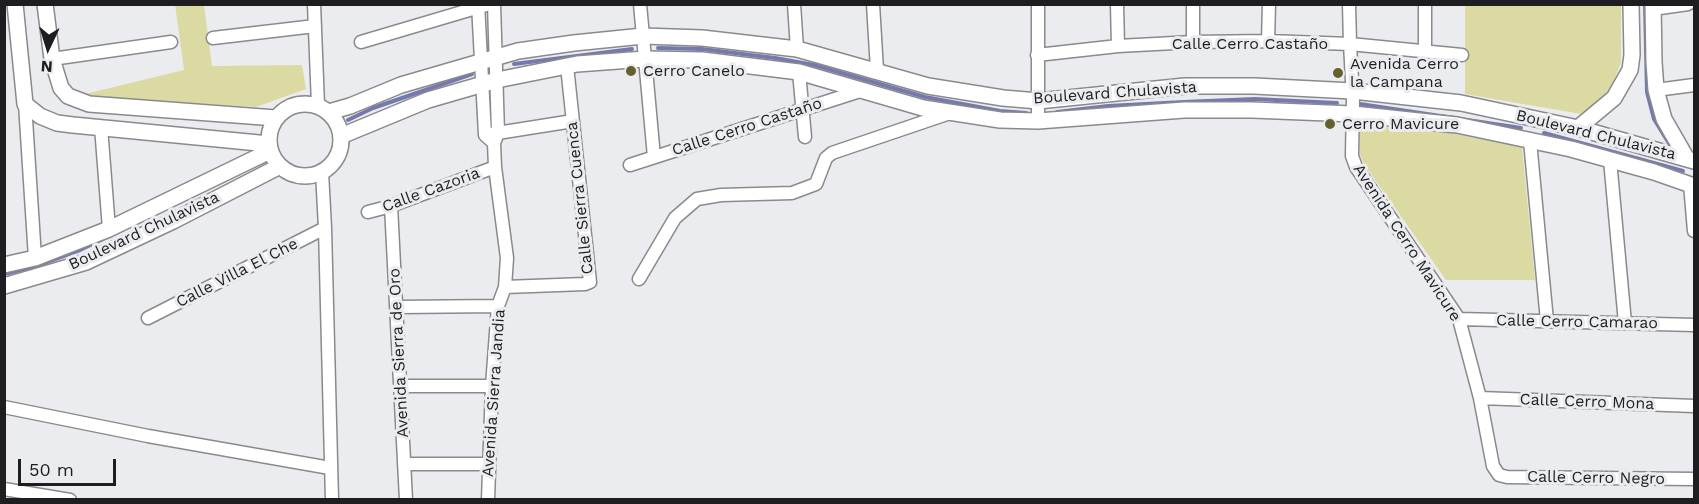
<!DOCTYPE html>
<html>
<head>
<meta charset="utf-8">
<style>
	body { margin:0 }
	#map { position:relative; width:1699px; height:504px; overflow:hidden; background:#ebecef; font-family:"Work Sans",sans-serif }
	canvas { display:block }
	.frame { position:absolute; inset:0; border:6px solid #1e1e20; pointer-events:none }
	.north { position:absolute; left:18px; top:18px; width:60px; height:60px; -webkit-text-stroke:4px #ebecef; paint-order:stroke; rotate:184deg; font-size:16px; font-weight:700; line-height:24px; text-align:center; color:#1e1e20 }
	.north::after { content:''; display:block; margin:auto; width:21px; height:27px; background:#1e1e20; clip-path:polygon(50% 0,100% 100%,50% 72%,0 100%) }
	.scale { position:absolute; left:18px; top:459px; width:98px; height:27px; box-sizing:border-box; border:3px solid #1e1e20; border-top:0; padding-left:8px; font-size:18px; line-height:21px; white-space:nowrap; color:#1e1e20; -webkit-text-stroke:4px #ebecef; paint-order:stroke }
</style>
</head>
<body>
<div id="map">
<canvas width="1699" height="504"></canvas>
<div class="frame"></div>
<div class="north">N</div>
<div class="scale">50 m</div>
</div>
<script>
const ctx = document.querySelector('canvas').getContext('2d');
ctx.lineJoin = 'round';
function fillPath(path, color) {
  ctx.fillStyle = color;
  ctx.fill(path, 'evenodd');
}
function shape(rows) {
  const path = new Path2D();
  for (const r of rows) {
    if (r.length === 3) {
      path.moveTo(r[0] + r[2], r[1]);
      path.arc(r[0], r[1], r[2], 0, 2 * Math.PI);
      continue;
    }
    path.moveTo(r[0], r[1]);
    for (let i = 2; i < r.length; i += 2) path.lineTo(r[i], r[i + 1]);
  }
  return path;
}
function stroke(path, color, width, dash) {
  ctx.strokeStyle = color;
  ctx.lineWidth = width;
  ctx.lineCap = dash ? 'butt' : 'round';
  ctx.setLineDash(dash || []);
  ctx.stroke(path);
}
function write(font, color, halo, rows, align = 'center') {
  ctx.font = font + ' "Work Sans",sans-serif';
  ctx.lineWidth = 6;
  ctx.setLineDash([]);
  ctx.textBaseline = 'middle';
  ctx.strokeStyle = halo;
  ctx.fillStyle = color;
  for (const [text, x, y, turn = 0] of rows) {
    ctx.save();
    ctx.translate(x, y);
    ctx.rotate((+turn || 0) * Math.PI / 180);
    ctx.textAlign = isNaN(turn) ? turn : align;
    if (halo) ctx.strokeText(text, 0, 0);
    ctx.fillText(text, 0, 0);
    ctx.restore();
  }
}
fillPath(shape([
	[175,4,204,5,212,66,302,65,306,89,256,107,77,96,184,70],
	[1465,5,1621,5,1621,62,1613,84,1601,99,1581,114,1465,94],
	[1360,124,1451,133,1522,147,1535,280,1446,280,1364,164,1360,154]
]), '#dadaa2');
stroke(shape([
	[1645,4,1647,92,1654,119,1670,145],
	[658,48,702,49,775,58,814,65,925,97,1000,111,1026,113],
	[514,64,632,49],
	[1360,104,1521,128],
	[1057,112,1108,106,1184,102,1255,99,1337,103],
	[348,120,373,108,472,74],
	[1544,133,1683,171],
	[4,274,36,266,80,250,105,238]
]), '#747aad', 4);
const minor = shape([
	[314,4,318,105],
	[478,4,485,135,494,143],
	[640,4,654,157],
	[794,4,797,49],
	[873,4,877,70],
	[1117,4,1118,46],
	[1193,4,1193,42],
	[1349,4,1350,44,1353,99,1352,156,1356,167,1459,319,1480,398,1493,466,1499,475,1507,477,1694,479],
	[1425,4,1425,51],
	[1653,9,1688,4],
	[213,38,315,26],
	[1268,41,1269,4],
	[361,42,486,5],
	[1037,55,1118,46,1193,42,1268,41,1350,44,1462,55],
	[52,59,171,42],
	[799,72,805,137],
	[1656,90,1694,85],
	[25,104,35,258],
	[1038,121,1038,4],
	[101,127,109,229],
	[491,134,573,121],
	[1530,141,1547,321],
	[1610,160,1625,323],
	[630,165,863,90],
	[322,172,325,228,332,500],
	[1690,184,1694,231],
	[391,206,406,500],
	[368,212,391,206,495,167],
	[639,279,675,218,697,199,721,195,792,193,816,184,826,158,832,153,950,113],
	[505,287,585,284,590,282,567,66],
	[398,307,498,306],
	[148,318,325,228],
	[1459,319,1694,325],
	[400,386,492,386],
	[1480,398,1694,406],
	[4,407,148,436,330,468],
	[404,464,488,464],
	[4,489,70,500],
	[488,500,492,386,498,306,505,287,507,258,495,167,494,143,498,133,494,4]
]);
const tertiary = shape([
	[15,4,25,104,40,116,57,123,73,125,269,144],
	[45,4,52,59,61,88,68,96,89,104,276,118],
	[1653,4,1654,62,1656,90,1664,119,1687,159],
	[305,140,36],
	[329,112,350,106,401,85,518,51,574,43,643,36,702,38,797,49,928,86,1003,98,1038,101,1185,86,1254,86,1353,91,1461,103,1578,128,1694,161],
	[1578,128,1614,98,1630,70,1632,55,1631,4],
	[341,136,428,100,497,80,577,64,645,59,702,60,799,72,923,108,1000,120,1038,121,1184,110,1252,110,1353,114,1457,125,1571,149,1654,172,1694,186],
	[4,265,35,258,109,229,270,151],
	[4,286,86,262,173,221,280,166]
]);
stroke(minor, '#8a8a8d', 15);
stroke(tertiary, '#8a8a8d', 18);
stroke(minor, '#fff', 12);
stroke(tertiary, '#fff', 15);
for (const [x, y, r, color] of [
	[631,71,6,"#63622f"],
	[1338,73,6,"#63622f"],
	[1330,124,6,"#63622f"]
]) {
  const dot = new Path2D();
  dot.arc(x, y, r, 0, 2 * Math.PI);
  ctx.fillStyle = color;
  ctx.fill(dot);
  stroke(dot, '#ebecef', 2);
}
write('16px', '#1e1e20', '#ebecef', [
	["Calle Cerro Castaño",1250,44],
	["Boulevard Chulavista",1115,93,-4],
	["Calle Cerro Castaño",747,127,-18],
	["Boulevard Chulavista",1596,135,14],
	["Calle Cazoria",431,190,-20],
	["Calle Sierra Cuenca",580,198,-96],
	["Boulevard Chulavista",144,231,-25],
	["Avenida Cerro Mavicure",1407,243,57],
	["Calle Villa El Che",237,273,-27],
	["Calle Cerro Camarao",1577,322,1],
	["Avenida Sierra de Oro",399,353,-93],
	["Avenida Sierra Jandia",494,393,-86],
	["Calle Cerro Mona",1587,402,2],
	["Calle Cerro Negro",1596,478,1]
]);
write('16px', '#1e1e20', '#ebecef', [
	["Avenida Cerro",1350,64],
	["la Campana",1350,82],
	["Cerro Canelo",643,71],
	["Cerro Mavicure",1342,124]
], 'left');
</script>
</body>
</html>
